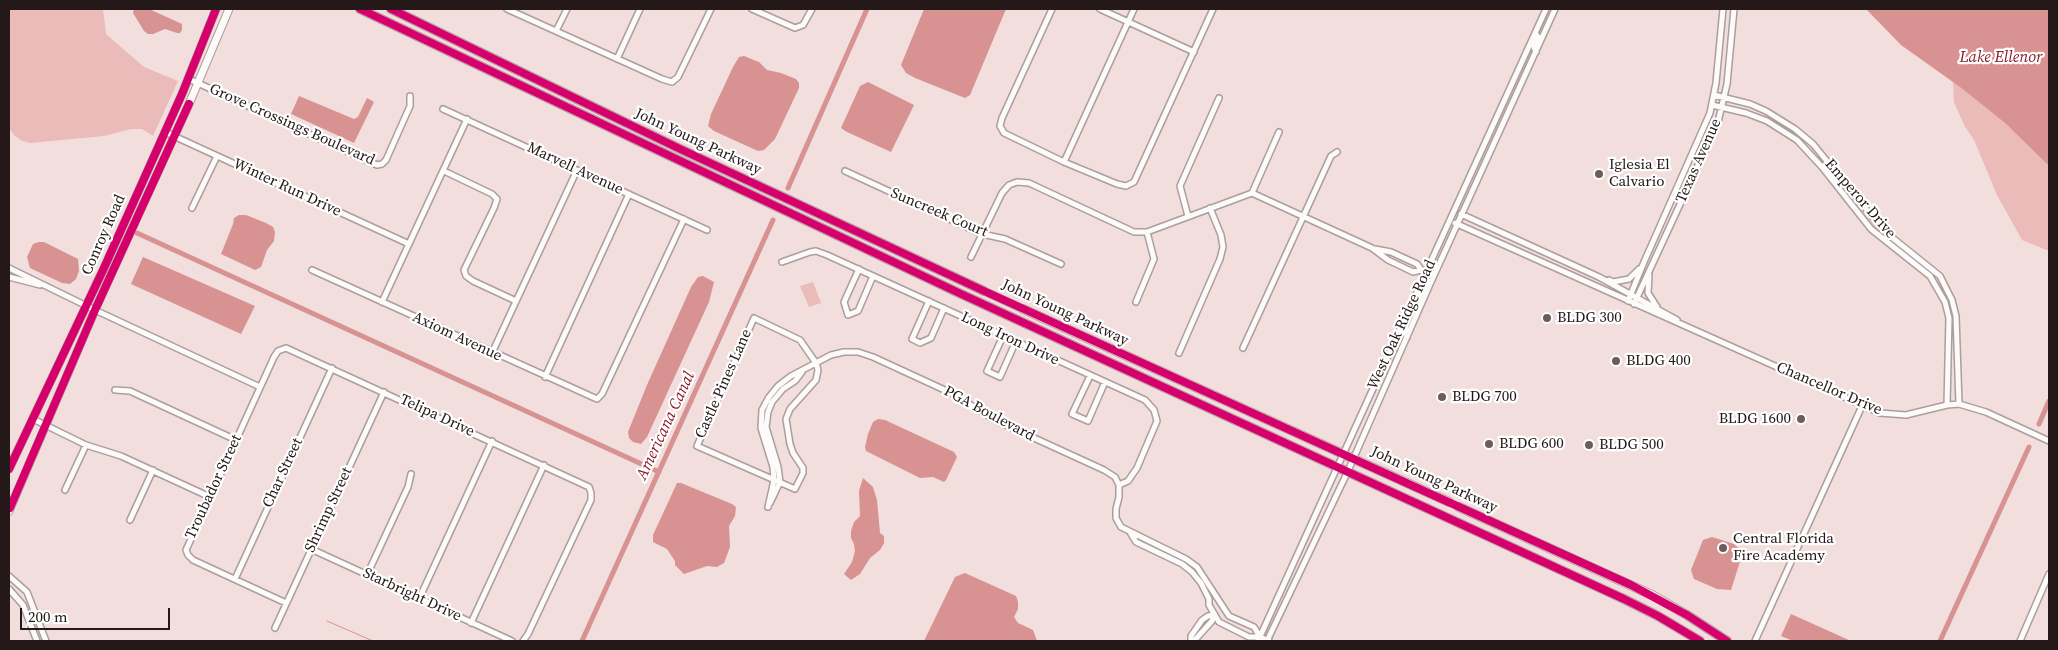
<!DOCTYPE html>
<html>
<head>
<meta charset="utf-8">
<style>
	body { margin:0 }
	#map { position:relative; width:2058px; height:650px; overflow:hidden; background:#f1dedd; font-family:"Source Serif 4",serif }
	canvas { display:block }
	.frame { position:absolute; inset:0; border:10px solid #241818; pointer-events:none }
	.scale { position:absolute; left:20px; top:608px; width:150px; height:22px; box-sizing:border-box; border:2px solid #241818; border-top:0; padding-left:6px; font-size:15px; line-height:18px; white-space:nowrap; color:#241818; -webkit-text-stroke:4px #fff; paint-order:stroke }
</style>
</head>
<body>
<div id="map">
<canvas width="2058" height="650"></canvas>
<div class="frame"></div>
<div class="scale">200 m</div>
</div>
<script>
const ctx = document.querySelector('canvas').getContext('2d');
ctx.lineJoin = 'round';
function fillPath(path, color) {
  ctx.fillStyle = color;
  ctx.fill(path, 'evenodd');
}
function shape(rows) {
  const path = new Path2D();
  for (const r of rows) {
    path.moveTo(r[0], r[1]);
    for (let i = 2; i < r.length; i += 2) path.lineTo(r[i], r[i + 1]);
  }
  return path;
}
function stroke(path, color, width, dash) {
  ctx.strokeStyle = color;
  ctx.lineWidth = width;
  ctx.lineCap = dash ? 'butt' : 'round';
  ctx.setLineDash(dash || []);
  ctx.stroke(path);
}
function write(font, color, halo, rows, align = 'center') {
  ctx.font = font + ' "Source Serif 4",serif';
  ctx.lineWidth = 4.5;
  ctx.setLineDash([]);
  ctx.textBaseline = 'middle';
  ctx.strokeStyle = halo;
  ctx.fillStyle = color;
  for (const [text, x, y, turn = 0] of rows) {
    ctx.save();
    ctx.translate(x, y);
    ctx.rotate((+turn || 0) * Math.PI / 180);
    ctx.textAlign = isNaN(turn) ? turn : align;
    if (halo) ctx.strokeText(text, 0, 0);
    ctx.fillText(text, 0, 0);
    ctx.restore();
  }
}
fillPath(shape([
	[9,9,103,9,106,34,144,67,178,81,153,136,142,129,131,129,104,136,31,143,22,141,14,135,9,128],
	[1953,81,2005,123,2049,166,2049,251,2022,240,1997,195,1974,140,1964,125,1954,102],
	[813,282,821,303,809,307,800,286]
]), '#ebbbb9');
fillPath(shape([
	[134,9,149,9,182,24,182,30,180,33,177,33,165,29,153,34,148,34,144,31,133,13],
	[924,9,1006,9,970,95,965,98,915,78,906,73,901,65],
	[1866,9,2049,9,2049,166,2005,123,1960,87,1901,45],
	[744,56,759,62,767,70,781,73,796,79,799,83,799,88,775,139,764,150,758,151,714,131,708,126,711,114,733,67,739,57],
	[868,82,914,105,891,152,847,132,841,128,860,86],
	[299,96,354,119,358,117,367,98,374,102,354,143,291,114],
	[239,215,246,215,266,223,273,227,275,232,274,241,267,250,261,267,255,270,221,254,233,224,234,218],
	[39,242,44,242,78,259,79,271,76,279,70,284,62,283,30,268,27,257,33,244],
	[143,257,255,306,241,334,131,284],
	[703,276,714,282,709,302,647,437,641,444,633,442,629,438,628,432,647,385,691,287,698,277],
	[878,419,885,420,954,452,957,457,946,480,944,482,933,477,920,478,866,451,865,447,868,434,873,422],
	[863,478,873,487,877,500,880,533,884,536,884,543,880,550,870,558,860,574,851,580,844,574,852,562,855,551,854,544,851,538,851,531,854,522,860,516,859,491],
	[677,483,681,483,732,504,736,507,735,516,729,526,730,547,724,563,717,567,707,566,684,574,675,565,675,561,667,549,653,542,653,535],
	[1712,537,1734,544,1743,552,1731,590,1717,589,1694,579,1691,570,1703,540],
	[965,573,1016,596,1018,602,1018,609,1014,617,1018,623,1033,630,1037,641,924,641,955,577],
	[1791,614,1851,641,1793,641,1781,636]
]), '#d89291');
stroke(shape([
	[327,621,373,641]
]), '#d89291', 1);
stroke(shape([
	[788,188,867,9],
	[137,233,659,472],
	[2039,424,2049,401],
	[582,641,773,220],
	[1940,641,2029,447]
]), '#d89291', 5);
const minor = shape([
	[507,9,662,79,672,82,678,77,711,9],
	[752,9,795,28,803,25,812,9],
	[1052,9,1002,118,1000,126,1004,133,1064,162,1117,184,1126,186,1134,182,1213,9],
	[1100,9,1194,52],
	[556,31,567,9],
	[1535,33,1538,37,1534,47,1536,52],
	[617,59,640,9],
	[189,79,377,165,382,164,386,160,410,106,410,96],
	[1714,95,1750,104,1766,111,1795,129,1813,144,1884,231,1940,276,1952,300,1956,316,1959,404],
	[1712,105,1746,113,1767,121,1797,140,1822,167,1871,229,1930,276,1945,302,1949,318,1947,405],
	[443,109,707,230],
	[165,132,409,244],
	[1064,162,1134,9],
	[444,171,492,194,497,199,494,208,464,270,466,276,473,281,516,301],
	[845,171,982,234,1005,239,1061,264],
	[1252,193,1279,132],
	[192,208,217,156],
	[1461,214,1599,277,1677,320],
	[1188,216,1180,186,1219,98],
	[1455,223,1880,413,1906,415,1947,405,1959,404,1986,412,2049,441],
	[1375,249,1391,252,1417,264,1422,271],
	[971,257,1002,193,1009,185,1017,182,1029,183,1134,232,1147,232,1252,193,1372,248,1388,260,1413,272,1421,270],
	[782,262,810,252,816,251,827,255,1145,400,1154,410,1157,421,1137,468,1128,481,1119,485],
	[9,268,95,310,260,387],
	[859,269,844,302,848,315,858,311,873,276],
	[312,270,597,399,602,394,684,219],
	[1649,275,1648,293,1657,307],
	[9,277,40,285],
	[1609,280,1613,282,1629,279,1639,269],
	[929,301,912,339,920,343,931,338,944,308],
	[1628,301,1644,262,1710,113,1716,83,1723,9],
	[382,302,467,119],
	[1136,302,1154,259,1147,232],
	[1634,304,1718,122,1727,84,1734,9],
	[754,318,800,340,816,363,818,370,816,380,790,409,786,419,790,444,793,453,803,468,803,473,795,489,697,446,754,318],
	[1003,336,987,371,1000,377,1016,341],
	[1407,337,1405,330,1406,325,1426,281],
	[1243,348,1331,156,1337,152],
	[492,353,577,170],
	[1179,353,1220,259,1223,247,1221,235,1210,208],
	[1090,376,1072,414,1088,421,1105,382],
	[545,377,629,194],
	[115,390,130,391,236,440],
	[33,419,86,445,121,456,210,497],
	[65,490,86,445],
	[770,503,780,482,778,467,766,427,768,412,772,402,783,389,795,381,802,372],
	[768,507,774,480,773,467,761,428,762,410,769,397,778,386,791,376,831,355,844,352,858,352,873,357,949,392,997,421,1104,470,1115,477,1119,485,1119,497,1116,509,1116,518,1121,527,1186,559,1197,567,1229,616,1254,627,1260,637],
	[130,520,153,470],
	[1131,534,1136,542,1182,564,1192,572,1201,583,1209,599,1209,605,1219,622,1249,637,1260,637,1269,641],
	[311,549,512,641],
	[367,575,408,487,411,474],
	[9,576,27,592,46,641],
	[235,579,332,368],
	[9,589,23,605,37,641],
	[419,599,492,441],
	[286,603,193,560,188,555,186,550,274,357,278,351,286,348,589,487,591,493,591,500,528,634,523,641],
	[471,623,544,465],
	[275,628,384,392],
	[1191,641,1191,636,1202,620,1208,616,1214,615],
	[1194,641,1212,621,1214,615],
	[1258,641,1546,9],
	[1267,641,1348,471,1431,282,1555,9],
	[1755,641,1862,406],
	[2020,641,2049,574]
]);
const major = shape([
	[984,291,1023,309],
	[9,469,104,268,182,94,216,9],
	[9,511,95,310,189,104,229,9]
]);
const highway = shape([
	[360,9,959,293,1624,599,1658,616,1700,641],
	[391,9,678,148,984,291],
	[1023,309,1449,502],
	[1459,507,1652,595,1687,615,1727,641]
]);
stroke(minor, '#ac9e9d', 8);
stroke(major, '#ac9e9d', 9);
stroke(highway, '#ac9e9d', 10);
stroke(minor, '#fdfafa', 5);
stroke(major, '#fdfafa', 7);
stroke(highway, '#fdfafa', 8);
stroke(shape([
	[360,9,959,293,1624,599,1658,616,1700,641],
	[391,9,678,148,984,291,1631,585,1687,615,1727,641],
	[9,469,104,268,182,94,216,9],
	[10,508,95,310,189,104]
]), '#d6006c', 8);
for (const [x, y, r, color] of [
	[1599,174,5,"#6c5d5d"],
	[1547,318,5,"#6c5d5d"],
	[1616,361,5,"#6c5d5d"],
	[1442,397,5,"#6c5d5d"],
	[1801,419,5,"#6c5d5d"],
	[1489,444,5,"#6c5d5d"],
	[1589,445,5,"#6c5d5d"],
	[1723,548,5,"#6c5d5d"]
]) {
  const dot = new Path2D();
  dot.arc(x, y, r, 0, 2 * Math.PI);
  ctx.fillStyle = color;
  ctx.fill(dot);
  stroke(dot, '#fff', 2);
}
write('15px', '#241818', '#fff', [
	["Grove Crossings Boulevard",292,125,24],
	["John Young Parkway",698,142,25],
	["Texas Avenue",1699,161,-66],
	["Marvell Avenue",575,169,25],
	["Winter Run Drive",287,188,25],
	["Emperor Drive",1860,199,49],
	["Suncreek Court",939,213,23],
	["Conroy Road",104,235,-66],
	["John Young Parkway",1065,313,25],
	["West Oak Ridge Road",1402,325,-65],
	["Axiom Avenue",457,337,25],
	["Long Iron Drive",1010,339,25],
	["Castle Pines Lane",724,384,-66],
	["Chancellor Drive",1829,389,23],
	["PGA Boulevard",989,414,28],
	["Telipa Drive",437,416,25],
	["Char Street",283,473,-65],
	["John Young Parkway",1434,480,25],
	["Troubador Street",214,487,-65],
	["Shrimp Street",329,510,-65],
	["Starbright Drive",412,595,25]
]);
write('15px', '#241818', '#fff', [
	["Iglesia El",1609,165],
	["Calvario",1609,182],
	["BLDG 300",1557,318],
	["BLDG 400",1626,361],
	["BLDG 700",1452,397],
	["BLDG 1600",1791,419,"right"],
	["BLDG 600",1499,444],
	["BLDG 500",1599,445],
	["Central Florida",1733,539],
	["Fire Academy",1733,556]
], 'left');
write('italic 16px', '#8b1b26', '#fff', [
	["Lake Ellenor",2001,58],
	["Americana Canal",666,426,-65]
]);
</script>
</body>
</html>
